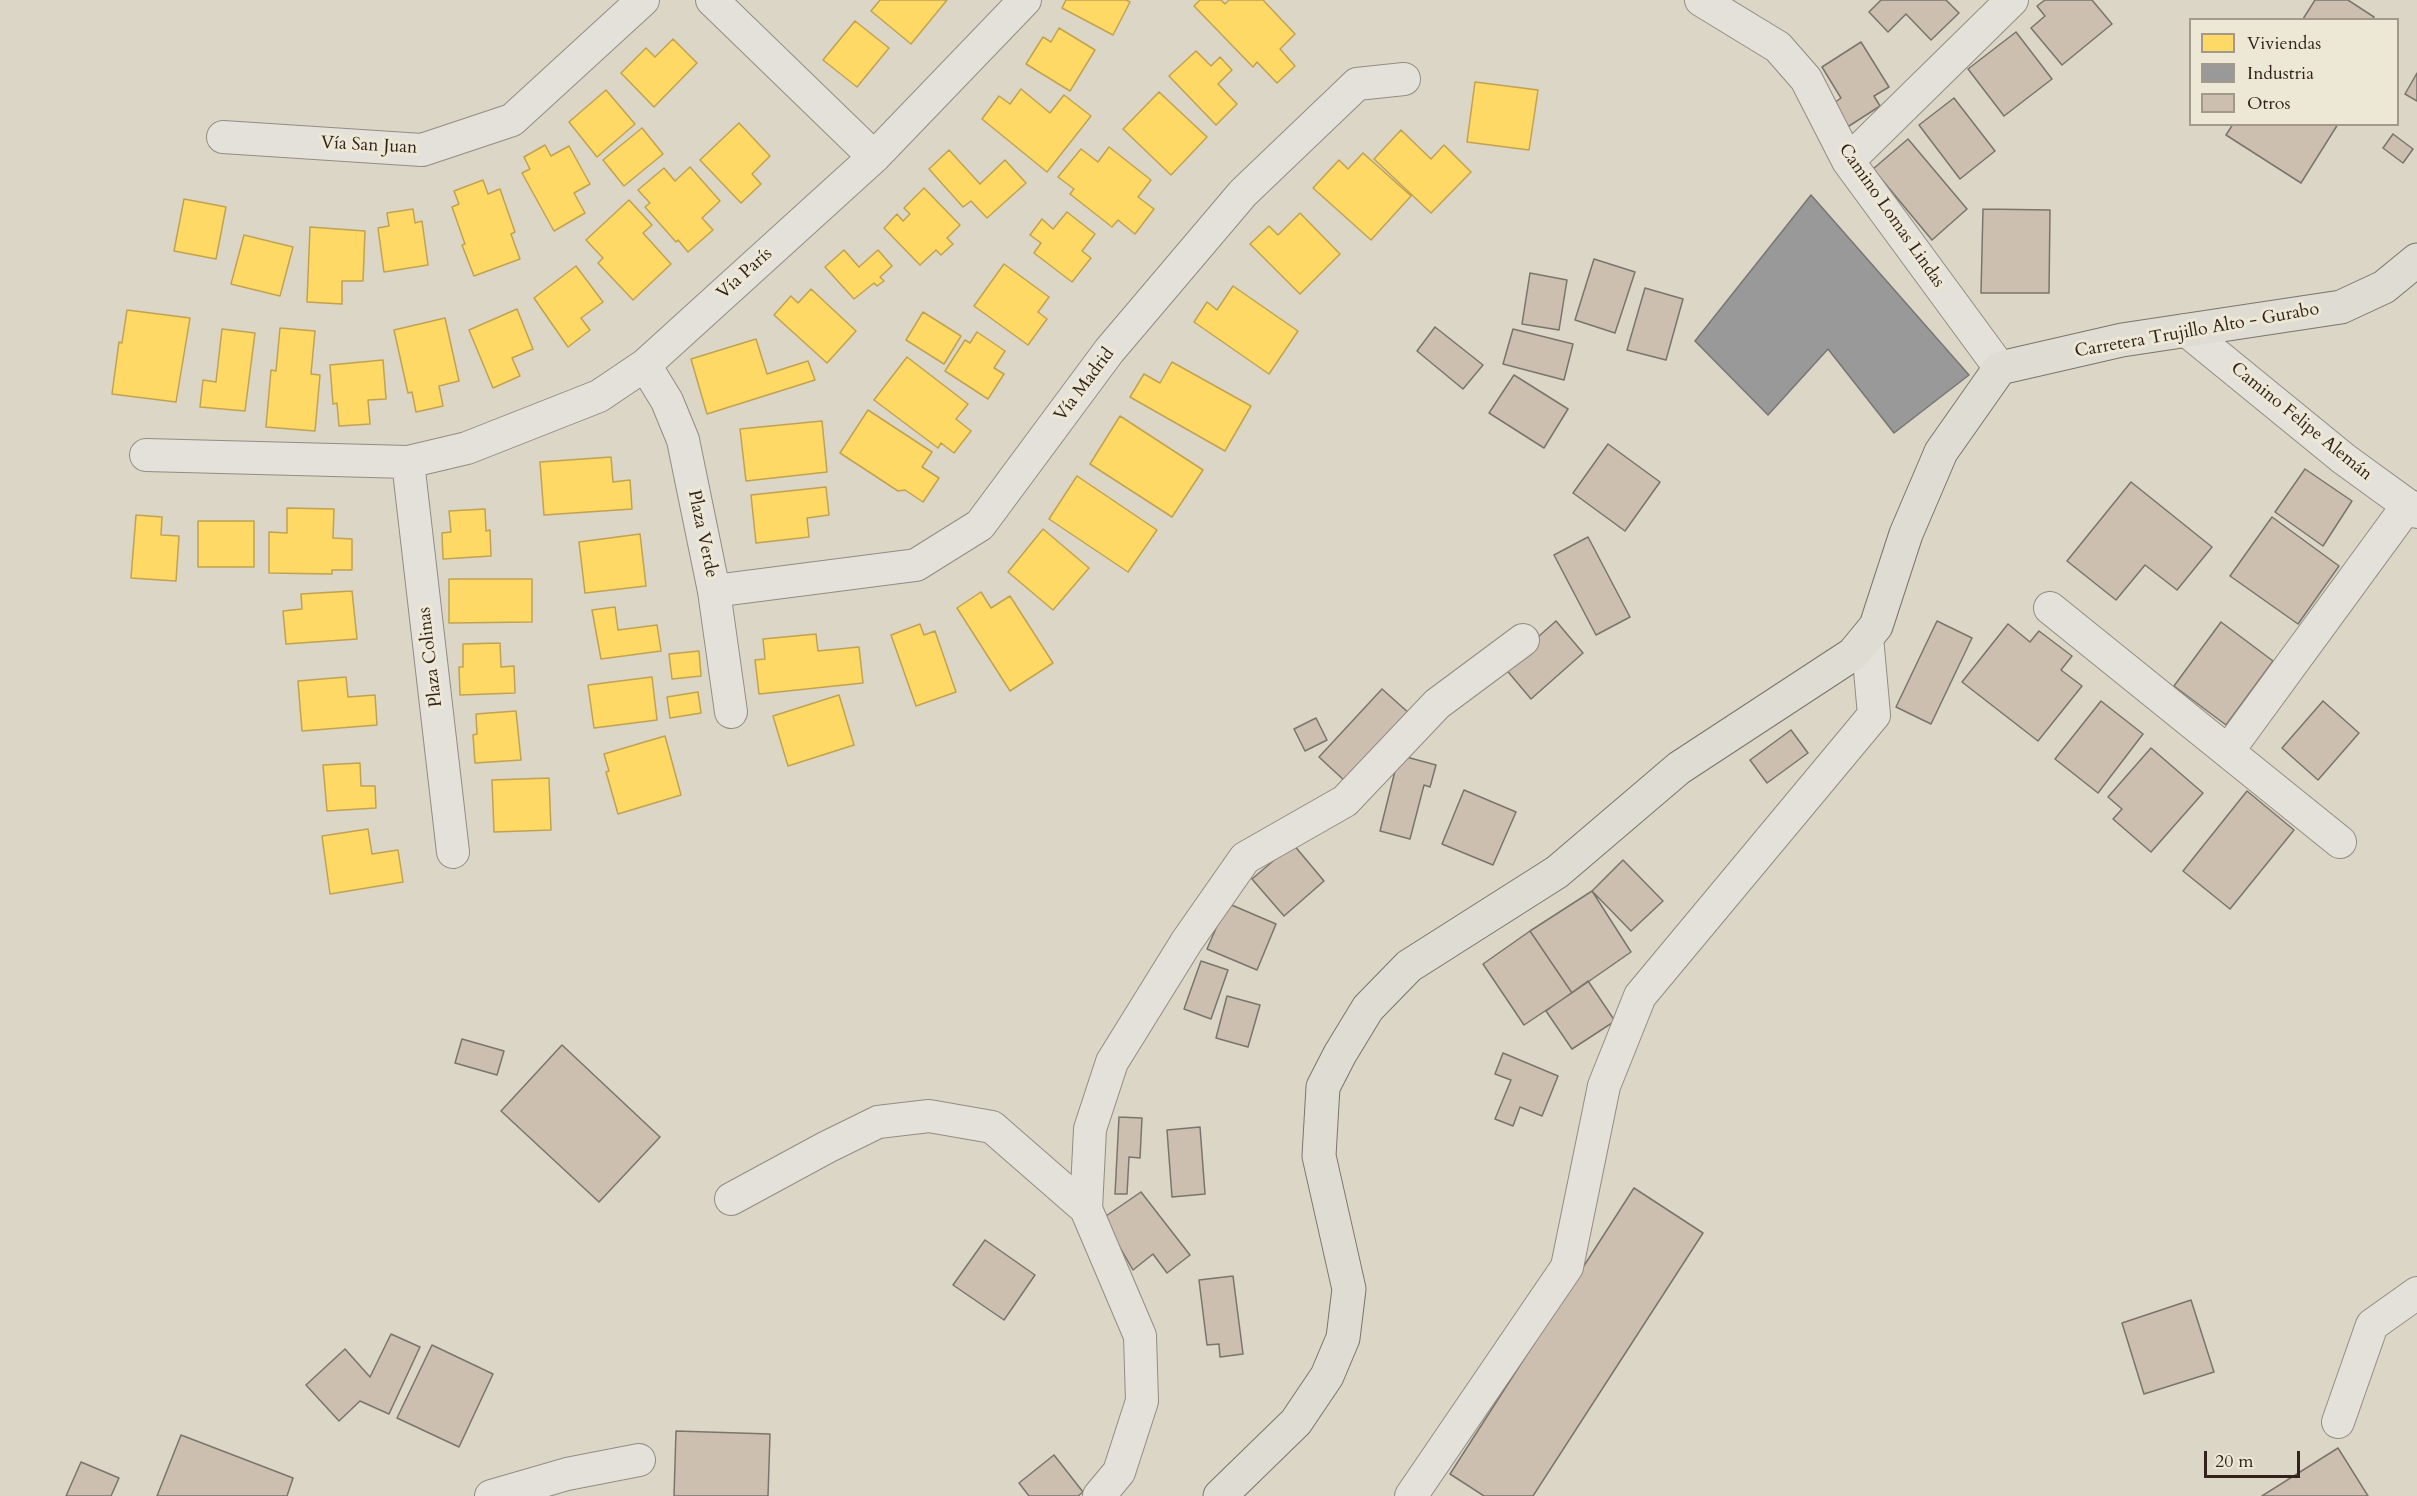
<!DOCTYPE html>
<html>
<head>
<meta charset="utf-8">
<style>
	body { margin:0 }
	#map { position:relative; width:2417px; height:1496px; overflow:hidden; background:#dbd6c6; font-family:Cardo,serif }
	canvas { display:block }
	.legend { position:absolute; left:2189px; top:18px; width:210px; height:108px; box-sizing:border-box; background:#ede7d5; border:2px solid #a2988b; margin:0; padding:8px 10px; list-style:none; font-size:18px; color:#32221b }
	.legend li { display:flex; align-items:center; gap:12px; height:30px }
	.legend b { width:30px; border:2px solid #a2988b }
	.scale { position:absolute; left:2204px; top:1451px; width:96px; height:27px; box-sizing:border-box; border:3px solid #32221b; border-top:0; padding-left:8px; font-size:18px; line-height:21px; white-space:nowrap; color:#32221b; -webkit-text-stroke:4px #ede7d5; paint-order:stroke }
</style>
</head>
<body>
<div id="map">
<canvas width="2417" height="1496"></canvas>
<ul class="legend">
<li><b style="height:16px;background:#ffd966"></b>Viviendas</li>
<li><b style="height:16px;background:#999"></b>Industria</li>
<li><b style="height:16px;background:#ccbfb0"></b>Otros</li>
</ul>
<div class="scale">20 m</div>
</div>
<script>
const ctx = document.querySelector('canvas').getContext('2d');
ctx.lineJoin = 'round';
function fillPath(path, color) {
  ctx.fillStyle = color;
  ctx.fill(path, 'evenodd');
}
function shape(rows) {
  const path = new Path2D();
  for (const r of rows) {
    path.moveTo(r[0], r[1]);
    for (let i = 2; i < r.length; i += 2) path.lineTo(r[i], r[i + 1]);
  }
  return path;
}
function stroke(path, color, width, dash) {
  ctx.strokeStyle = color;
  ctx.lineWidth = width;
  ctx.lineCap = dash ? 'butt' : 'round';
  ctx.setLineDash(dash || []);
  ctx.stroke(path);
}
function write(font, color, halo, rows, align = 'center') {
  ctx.font = font + ' Cardo,serif';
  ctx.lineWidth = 6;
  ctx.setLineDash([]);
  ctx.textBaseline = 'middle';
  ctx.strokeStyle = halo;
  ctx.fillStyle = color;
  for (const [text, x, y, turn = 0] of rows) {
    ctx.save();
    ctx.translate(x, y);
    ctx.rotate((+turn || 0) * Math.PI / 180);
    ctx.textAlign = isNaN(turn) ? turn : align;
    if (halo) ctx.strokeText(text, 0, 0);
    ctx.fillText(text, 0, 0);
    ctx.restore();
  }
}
const homes = shape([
	[880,0,947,0,911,44,871,11,880,0],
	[1066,0,1126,0,1130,2,1113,35,1062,8,1066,0],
	[1200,0,1221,0,1225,4,1229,0,1263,0,1295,34,1280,49,1295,66,1277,83,1257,62,1253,67,1194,6,1200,0],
	[855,21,889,48,857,87,823,60,855,21],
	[1059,28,1095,50,1070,91,1026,64,1043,37,1051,42,1059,28],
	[673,39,697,63,654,107,621,73,646,48,655,57,673,39],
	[1196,51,1211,66,1220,57,1232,70,1218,84,1237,104,1216,125,1169,76,1196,51],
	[1475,82,1538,90,1529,150,1467,142,1475,82],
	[1021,89,1050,113,1064,95,1091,116,1047,172,982,119,999,96,1010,104,1021,89],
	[606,90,635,124,597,157,569,122,606,90],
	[1159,92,1207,137,1171,175,1123,129,1159,92],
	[739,123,770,156,752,174,761,184,741,203,700,160,739,123],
	[642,128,663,154,624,186,603,160,642,128],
	[1401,130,1431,159,1444,145,1471,172,1431,213,1374,159,1401,130],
	[545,145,551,156,569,146,590,184,574,193,585,213,554,231,522,173,530,169,524,157,545,145],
	[1109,147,1151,180,1138,197,1154,209,1135,234,1118,220,1112,227,1070,194,1074,189,1058,177,1081,149,1098,162,1109,147],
	[949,150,980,184,1005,160,1026,183,987,218,971,201,963,207,929,169,949,150],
	[1363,153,1411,196,1371,240,1313,188,1339,160,1348,169,1363,153],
	[690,167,720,201,702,218,713,230,688,252,678,240,676,242,645,207,650,203,638,190,664,168,675,181,690,167],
	[483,180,488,194,500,189,515,232,511,234,520,259,474,276,462,245,465,244,452,207,459,204,454,191,483,180],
	[924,188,960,225,947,238,953,244,941,255,936,250,920,265,884,228,897,214,903,221,910,214,904,208,924,188],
	[184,199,226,207,216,259,174,251,184,199],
	[629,200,652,225,643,233,671,264,633,300,598,263,603,258,586,240,629,200],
	[413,209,415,223,422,221,428,265,384,272,378,228,389,226,387,213,413,209],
	[1067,212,1095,234,1082,251,1091,258,1072,282,1034,253,1041,243,1030,235,1042,219,1053,229,1067,212],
	[1300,213,1340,254,1300,294,1250,244,1269,226,1278,235,1300,213],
	[310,227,365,231,363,281,342,281,342,304,307,302,310,227],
	[244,235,293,247,280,296,231,284,244,235],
	[844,250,859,267,878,250,892,266,880,277,884,281,877,286,874,283,854,299,825,267,844,250],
	[1004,264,1049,297,1038,312,1047,319,1028,345,974,306,1004,264],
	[576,266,603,302,581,318,590,330,568,347,534,298,576,266],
	[1233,286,1298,331,1269,374,1194,322,1207,302,1217,310,1233,286],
	[811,289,856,331,827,363,774,315,791,296,798,303,811,289],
	[517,309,533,349,512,358,520,376,493,388,469,330,517,309],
	[127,310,190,318,176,402,112,394,119,342,122,343,127,310],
	[923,312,961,336,944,364,906,340,923,312],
	[445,318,459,381,439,386,443,406,416,412,412,392,408,393,394,330,445,318],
	[280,328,315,331,311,374,320,375,315,431,266,427,271,370,276,371,280,328],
	[222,329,255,333,245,411,200,407,203,380,216,382,222,329],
	[977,332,1005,351,994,368,1004,374,988,399,945,371,965,340,970,343,977,332],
	[756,339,767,374,808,361,815,380,707,414,691,359,756,339],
	[907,357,968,404,956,419,971,431,954,453,941,443,938,448,874,400,907,357],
	[383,360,386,399,368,400,370,424,339,426,337,403,333,404,330,365,383,360],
	[1172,362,1251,406,1225,451,1130,397,1144,374,1160,383,1172,362],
	[868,410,932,452,922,467,939,478,923,502,905,490,898,491,840,453,868,410],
	[1120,416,1203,470,1172,517,1090,464,1120,416],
	[822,421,827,472,746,481,740,429,822,421],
	[611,457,613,482,630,480,632,509,544,515,540,462,611,457],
	[1077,476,1157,530,1128,572,1049,519,1077,476],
	[826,487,829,515,807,518,809,537,756,543,751,495,826,487],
	[287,508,334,509,333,538,352,539,352,570,332,570,332,574,269,573,269,532,287,533,287,508],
	[485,509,486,531,490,530,491,556,443,559,442,533,451,532,449,511,485,509],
	[136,515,162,517,161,535,179,536,176,581,131,578,136,515],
	[198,521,254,521,254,567,198,567,198,521],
	[1043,529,1089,568,1053,610,1008,572,1043,529],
	[640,534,646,586,585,593,579,542,640,534],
	[449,579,532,579,532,622,449,623,449,579],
	[352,591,357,639,286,644,283,611,302,609,301,594,352,591],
	[981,592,991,608,1010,596,1053,663,1010,691,957,608,981,592],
	[615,607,618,630,657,625,661,651,601,659,592,610,615,607],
	[920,624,924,635,935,631,956,692,916,706,891,635,920,624],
	[816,634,818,651,859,647,863,683,759,694,755,660,765,659,763,639,816,634],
	[500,643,501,667,514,666,515,693,460,695,459,667,463,667,463,644,500,643],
	[699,651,701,676,672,679,669,654,699,651],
	[346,677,348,697,375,695,377,725,302,731,298,681,346,677],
	[652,677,657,720,594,728,588,685,652,677],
	[698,692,701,713,670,718,667,697,698,692],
	[839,695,854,745,788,766,773,716,839,695],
	[516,711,521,760,475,763,473,735,477,734,476,714,516,711],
	[665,736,681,795,618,814,606,772,609,771,604,754,665,736],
	[360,763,361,786,375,786,376,808,327,811,323,765,360,763],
	[549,778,551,830,494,832,492,780,549,778],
	[368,829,372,854,398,850,403,882,330,894,322,836,368,829]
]);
fillPath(homes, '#ffd966');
stroke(homes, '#c2a250', 1.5);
const industry = shape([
	[1811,195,1969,375,1894,433,1828,349,1768,415,1695,341,1811,195]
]);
fillPath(industry, '#999');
stroke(industry, '#7a7573', 1.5);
const building = shape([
	[1881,0,1946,0,1959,13,1931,40,1906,14,1888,32,1869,12,1881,0],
	[2045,0,2092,0,2112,24,2062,65,2031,28,2045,16,2037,6,2045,0],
	[2315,0,2348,0,2374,17,2372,20,2304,20,2303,19,2315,0],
	[2016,32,2052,79,2004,116,1968,69,2016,32],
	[1861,42,1889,87,1874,96,1880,106,1846,128,1831,105,1841,98,1822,67,1861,42],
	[2417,73,2417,101,2405,94,2417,73],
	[1954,98,1995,151,1960,179,1919,125,1954,98],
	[2233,124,2338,124,2301,183,2226,135,2233,124],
	[2393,134,2413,149,2403,163,2383,148,2393,134],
	[1908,139,1967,209,1932,240,1873,169,1908,139],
	[1983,209,2050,210,2049,293,1981,293,1983,209],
	[1594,259,1635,272,1615,333,1575,320,1594,259],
	[1530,273,1567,280,1559,330,1522,324,1530,273],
	[1645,288,1683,299,1666,360,1627,350,1645,288],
	[1435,327,1483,365,1463,389,1417,351,1435,327],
	[1513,329,1573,344,1564,380,1503,364,1513,329],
	[1514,375,1568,409,1544,448,1489,413,1514,375],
	[1608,444,1660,482,1625,531,1573,493,1608,444],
	[2305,469,2352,501,2323,546,2275,512,2305,469],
	[2131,482,2212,547,2177,590,2145,565,2116,600,2067,561,2131,482],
	[2272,517,2339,566,2298,624,2230,576,2272,517],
	[1588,537,1630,617,1596,635,1554,555,1588,537],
	[1556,621,1583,653,1531,699,1504,667,1556,621],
	[1937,621,1972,638,1931,724,1896,707,1937,621],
	[2221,622,2273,661,2226,725,2174,686,2221,622],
	[2008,624,2030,642,2039,631,2072,656,2061,670,2082,686,2038,741,1962,682,2008,624],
	[1382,689,1410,714,1347,783,1319,757,1382,689],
	[2101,701,2143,734,2098,793,2055,759,2101,701],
	[2323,701,2359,733,2318,780,2282,748,2323,701],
	[1316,718,1327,740,1305,751,1294,729,1316,718],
	[1791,730,1808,753,1767,783,1750,760,1791,730],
	[2151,748,2203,793,2151,852,2113,819,2122,809,2108,797,2151,748],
	[1399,755,1436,765,1430,787,1424,785,1410,839,1380,831,1399,755],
	[1464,790,1516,812,1493,865,1442,844,1464,790],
	[2247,791,2294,830,2230,909,2183,871,2247,791],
	[1293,844,1324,881,1284,916,1252,879,1293,844],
	[1623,860,1663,901,1631,931,1592,891,1623,860],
	[1592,891,1631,952,1572,993,1530,931,1592,891],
	[1227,903,1276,924,1257,970,1207,949,1227,903],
	[1530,931,1572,993,1524,1025,1483,964,1530,931],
	[1201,961,1228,970,1211,1019,1184,1009,1201,961],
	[1588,981,1615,1021,1572,1049,1546,1011,1588,981],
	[1227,996,1260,1005,1248,1047,1216,1038,1227,996],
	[462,1039,504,1051,497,1075,455,1063,462,1039],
	[562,1045,660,1137,599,1202,501,1111,562,1045],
	[1503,1053,1558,1076,1542,1116,1520,1107,1513,1126,1495,1119,1511,1080,1495,1074,1503,1053],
	[1119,1117,1142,1118,1140,1158,1129,1157,1127,1194,1115,1194,1119,1117],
	[1200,1127,1205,1194,1172,1197,1167,1130,1200,1127],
	[1634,1188,1703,1233,1533,1496,1484,1496,1450,1474,1634,1188],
	[1141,1192,1190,1255,1167,1273,1153,1254,1133,1270,1103,1218,1141,1192],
	[985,1240,1035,1275,1004,1320,953,1285,985,1240],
	[1233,1276,1243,1354,1220,1357,1219,1344,1207,1345,1199,1280,1233,1276],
	[2191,1300,2214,1372,2144,1394,2122,1323,2191,1300],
	[391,1334,420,1347,389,1414,360,1401,339,1421,306,1385,345,1349,370,1377,391,1334],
	[432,1345,493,1374,459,1447,397,1418,432,1345],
	[676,1431,770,1434,768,1496,674,1496,676,1431],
	[181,1435,293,1478,287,1496,157,1496,181,1435],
	[2338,1448,2368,1496,2262,1496,2338,1448],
	[1054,1455,1083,1492,1078,1496,1029,1496,1019,1483,1054,1455],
	[81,1462,119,1478,111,1496,66,1496,81,1462]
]);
fillPath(building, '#ccbfb0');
stroke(building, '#7a756c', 1.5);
const minor = shape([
	[712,0,874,157],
	[1701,0,1778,47,1806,79,1848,161,2000,368],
	[223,137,422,150,512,120,643,0],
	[1848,161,2012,0],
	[2186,330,2344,459,2417,512],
	[645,365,667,401,683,440,714,591,731,712],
	[146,455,408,462,467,448,599,396,645,365,874,157,1025,0],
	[408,462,453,852],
	[714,591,916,565,980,525,1109,351,1243,193,1357,84,1404,79],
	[2050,608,2340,842],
	[2228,751,2408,505],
	[731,1199,827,1147,878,1122,929,1116,992,1127,1086,1209,1140,1336,1142,1401,1119,1472,1099,1496],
	[1086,1209,1090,1129,1112,1062,1187,941,1245,858,1345,801,1437,704,1523,640],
	[2338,1422,2372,1325,2417,1293],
	[491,1496,567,1474,639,1460],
	[1411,1496,1567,1267,1604,1086,1640,996,1874,715,1867,637]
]);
const major = shape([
	[1220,1496,1296,1422,1327,1376,1343,1338,1349,1289,1319,1156,1323,1087,1340,1054,1368,1008,1409,966,1557,872,1679,768,1853,654,1876,626,1906,534,1941,452,2000,368,2122,340,2341,307,2384,287,2417,260]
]);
stroke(minor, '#928d83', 34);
stroke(major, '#7a756c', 35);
stroke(minor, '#e4e1da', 32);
stroke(major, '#dfdcd3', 33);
write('18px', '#32221b', '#ede7d5', [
	["Vía San Juan",369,146,3],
	["Camino Lomas Lindas",1891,216,55],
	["Vía París",745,274,-42],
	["Carretera Trujillo Alto - Gurabo",2197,331,-10],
	["Vía Madrid",1085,385,-53],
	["Camino Felipe Alemán",2301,422,39],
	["Plaza Verde",702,534,78],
	["Plaza Colinas",431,657,-97]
]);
</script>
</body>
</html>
